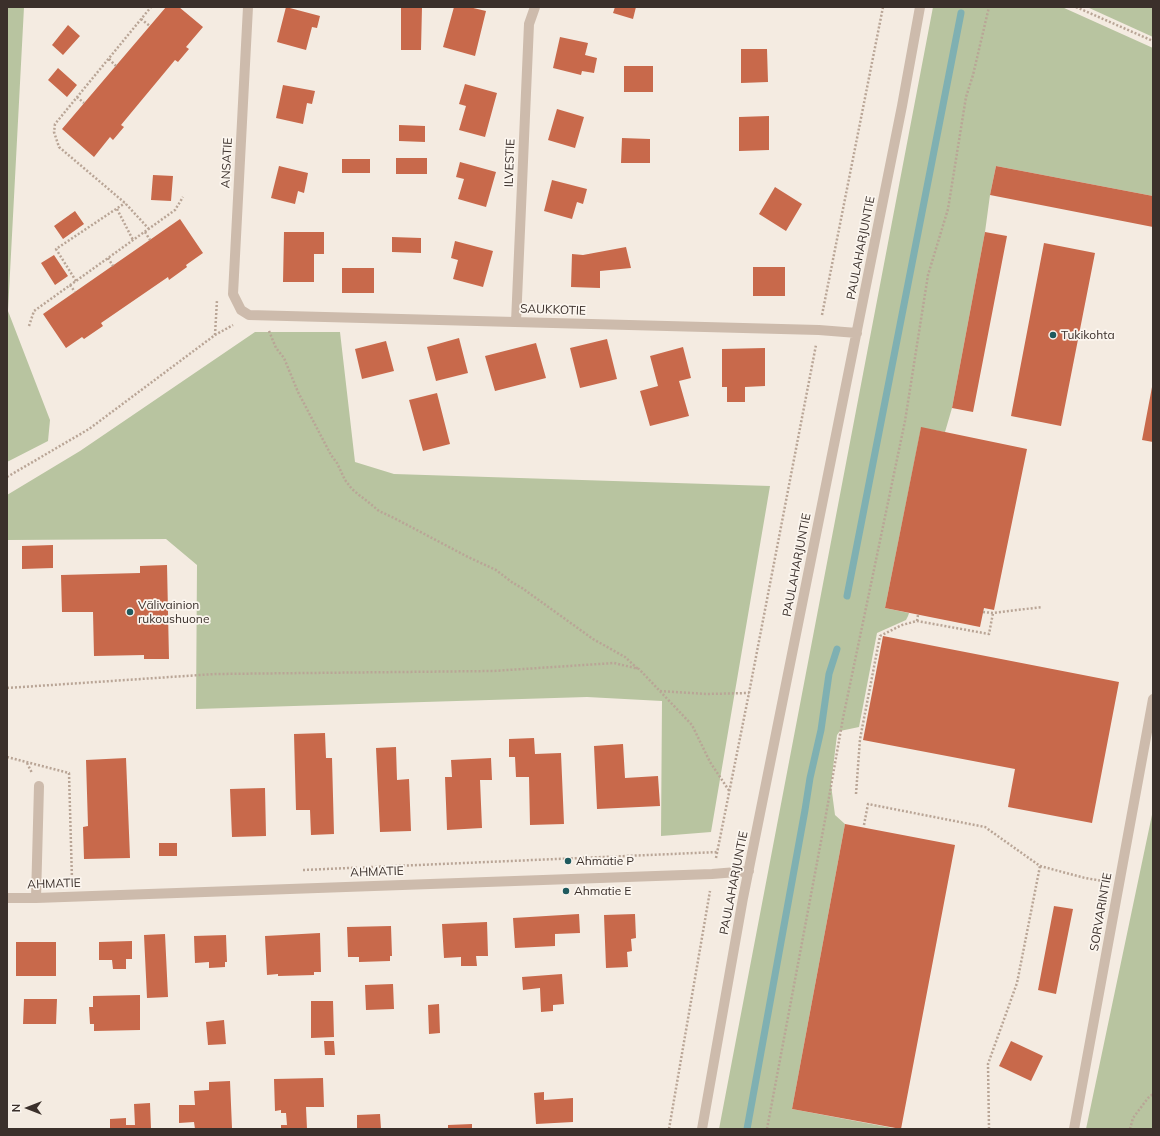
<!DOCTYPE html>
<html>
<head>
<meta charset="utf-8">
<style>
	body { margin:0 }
	#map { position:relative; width:1160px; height:1136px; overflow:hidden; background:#f4ebe1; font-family:Mulish,sans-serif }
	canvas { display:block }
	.frame { position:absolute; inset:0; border:8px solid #3b302b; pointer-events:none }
	.north { position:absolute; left:8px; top:1088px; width:40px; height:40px; -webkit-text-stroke:3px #fbf5ee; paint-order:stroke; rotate:270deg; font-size:11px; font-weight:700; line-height:16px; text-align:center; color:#3b302b }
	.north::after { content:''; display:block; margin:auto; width:14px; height:18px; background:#3b302b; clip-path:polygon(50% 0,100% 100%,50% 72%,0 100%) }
</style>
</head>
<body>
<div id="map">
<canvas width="1160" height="1136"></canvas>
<div class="frame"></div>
<div class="north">N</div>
</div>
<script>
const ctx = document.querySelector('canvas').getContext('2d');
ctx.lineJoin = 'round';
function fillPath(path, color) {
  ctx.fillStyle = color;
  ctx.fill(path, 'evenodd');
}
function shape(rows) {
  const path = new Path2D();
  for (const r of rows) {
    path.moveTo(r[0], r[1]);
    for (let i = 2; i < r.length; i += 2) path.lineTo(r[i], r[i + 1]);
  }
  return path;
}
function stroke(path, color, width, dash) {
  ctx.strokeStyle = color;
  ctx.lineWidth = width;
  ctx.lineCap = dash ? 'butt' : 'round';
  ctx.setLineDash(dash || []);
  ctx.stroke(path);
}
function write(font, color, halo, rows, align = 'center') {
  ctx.font = font + ' Mulish,sans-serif';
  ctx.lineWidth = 3.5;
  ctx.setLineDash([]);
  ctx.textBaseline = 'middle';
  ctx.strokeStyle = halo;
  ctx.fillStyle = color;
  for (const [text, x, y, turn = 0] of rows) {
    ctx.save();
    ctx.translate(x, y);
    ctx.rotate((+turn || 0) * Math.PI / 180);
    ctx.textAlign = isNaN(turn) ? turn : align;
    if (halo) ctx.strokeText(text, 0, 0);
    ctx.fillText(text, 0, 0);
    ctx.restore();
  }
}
fillPath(shape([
	[7,7,24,7,8,311,50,420,48,441,7,462],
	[933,7,1062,7,1153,48,1153,196,996,166,990,195,985,232,952,408,945,432,921,428,885,608,909,613,908,616,906,620,877,633,859,727,840,731,837,735,831,785,835,815,845,824,792,1109,898,1129,719,1129],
	[1087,7,1153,7,1153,37],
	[255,332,340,332,355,462,394,474,770,486,711,832,661,836,662,701,587,697,196,709,197,565,166,539,7,540,7,495,80,451],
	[1153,810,1153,1129,1086,1129]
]), '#b8c4a0');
stroke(shape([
	[847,596,961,13],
	[747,1129,805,810,810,778,821,730,829,674,837,649]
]), '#7fb0b2', 7);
fillPath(shape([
	[166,7,179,7,203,27,186,47,189,49,178,62,175,60,121,125,124,127,113,140,110,137,94,157,62,129],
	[286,7,320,16,317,28,312,27,306,50,277,42],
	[401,7,422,7,421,50,401,50],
	[454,7,469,7,486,11,475,56,443,47],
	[615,7,636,7,633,19,613,13],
	[68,25,80,36,63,55,52,45],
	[560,37,588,43,585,55,597,58,594,73,582,71,581,75,553,68],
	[741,49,767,49,768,82,741,83],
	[624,66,653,66,653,92,624,92],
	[58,68,77,85,67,97,48,80],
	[465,84,497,93,485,137,459,130,466,106,459,104],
	[283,85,315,91,312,104,307,103,303,124,276,118],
	[557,109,584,117,575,148,548,140],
	[769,116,769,150,739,151,739,117],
	[399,125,425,126,425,142,399,141],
	[622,138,650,139,650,163,621,163],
	[396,158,427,158,427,174,396,174],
	[342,159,370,159,370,173,342,173],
	[460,162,496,172,486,207,458,199,464,179,456,177],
	[279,166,308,173,304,193,298,191,295,204,271,198],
	[996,166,1153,196,1153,227,990,195],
	[153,175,173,176,171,201,151,200],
	[552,180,587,189,583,204,577,202,572,219,544,211],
	[775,187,802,204,786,231,759,214],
	[75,211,84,224,63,239,54,226],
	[180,219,203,253,186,265,187,267,169,280,168,277,101,323,103,326,84,339,82,337,66,348,43,314],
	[284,232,324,232,324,254,314,254,314,282,283,282],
	[985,232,1007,236,973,412,952,408],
	[392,237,421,238,421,253,392,252],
	[455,241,493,251,483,287,453,279,458,260,451,258],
	[1044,243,1095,253,1061,426,1011,416],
	[626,247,631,268,600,271,600,288,571,287,572,254,583,255],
	[54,255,68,276,55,285,41,263],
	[753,267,785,267,785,296,753,296],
	[342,268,374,268,374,293,342,293],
	[459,338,468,373,436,381,427,347],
	[607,339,617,379,580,388,570,348],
	[386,341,394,371,362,379,355,349],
	[536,343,546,378,495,391,485,356],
	[683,347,691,378,679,381,689,416,650,426,640,391,658,386,650,356],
	[765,348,765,386,745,387,745,402,727,402,727,387,722,387,722,349],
	[1152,387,1153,387,1153,442,1142,440],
	[437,393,450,444,423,451,409,400],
	[921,427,1027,449,994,610,984,608,980,627,885,608],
	[53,545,53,568,22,569,22,546],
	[167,565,169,659,144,659,144,655,94,656,93,612,62,612,61,575,140,573,140,566],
	[883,636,1119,682,1092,823,1008,807,1015,769,863,740],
	[325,733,326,758,332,758,334,834,311,835,310,810,296,810,294,734],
	[534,738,535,754,561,753,564,824,530,825,529,777,516,777,515,757,509,757,509,739],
	[623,744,625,778,658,776,660,806,597,809,594,746],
	[396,747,397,780,409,779,411,831,380,832,376,748],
	[126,758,130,858,84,859,83,827,88,826,86,760],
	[491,758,492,780,480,780,482,828,447,830,445,777,452,777,451,760],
	[265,788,266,836,232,837,230,789],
	[845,824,955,845,901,1129,792,1109],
	[159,843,177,843,177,856,159,856],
	[1054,906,1073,909,1056,994,1038,990],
	[579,914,580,933,555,934,555,946,515,948,513,918],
	[635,914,636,938,631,939,632,951,627,952,628,967,606,968,604,915],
	[487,922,488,956,476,956,477,966,461,966,461,957,444,958,442,924],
	[391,926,392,956,390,956,390,961,359,962,359,957,348,957,347,927],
	[320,933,321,972,314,972,314,975,278,976,278,974,267,975,265,936],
	[165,934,168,997,147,998,144,935],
	[226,935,227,962,225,962,225,967,209,968,209,962,195,963,194,936],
	[132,941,132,959,126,959,126,969,113,969,112,960,99,960,99,942],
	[16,942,56,942,56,976,16,976],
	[562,974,564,1004,553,1005,553,1011,541,1012,540,988,523,990,522,977],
	[393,984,394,1009,366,1010,365,985],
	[140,995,140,1030,94,1031,94,1024,90,1024,89,1007,93,1007,93,996],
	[24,999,57,999,56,1024,23,1024],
	[311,1001,333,1001,334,1037,311,1038],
	[439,1004,440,1033,429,1034,428,1005],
	[224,1020,226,1044,208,1045,206,1022],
	[324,1041,334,1041,335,1055,325,1055],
	[1011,1041,1043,1056,1031,1081,999,1066],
	[323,1078,324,1107,306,1107,307,1129,281,1129,281,1125,287,1125,286,1113,281,1113,281,1110,275,1111,274,1079],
	[230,1081,232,1128,195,1129,194,1122,179,1123,179,1105,195,1105,194,1091,209,1090,209,1082],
	[544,1092,544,1100,573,1098,573,1122,536,1124,534,1093],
	[150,1103,151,1129,110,1129,110,1119,126,1118,126,1125,135,1125,134,1104],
	[380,1114,381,1129,357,1129,357,1115],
	[472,1124,472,1129,448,1129,448,1125]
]), '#c8694b');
stroke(shape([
	[1076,7,1153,41],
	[141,19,150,26],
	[109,59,116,66],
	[77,97,84,103],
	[117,209,133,240],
	[149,229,125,203,59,147,54,132,55,124,151,7],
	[145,232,150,240],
	[108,258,113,266],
	[76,281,56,249,125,203],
	[70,285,75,292],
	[822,315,883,7],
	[29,326,34,311,175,210,183,197],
	[269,331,276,348,284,358,298,392,331,455,337,463,345,480,352,489,359,495,367,501,379,511,394,518,468,557,496,570,513,583,522,588,593,639,625,657,638,669],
	[215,335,217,300],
	[7,477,89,429,215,335,233,325],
	[983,612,993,613,1042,607],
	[917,621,918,615],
	[7,688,215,674,493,671,614,663,639,669,692,725,710,762,730,792],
	[660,691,706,694,749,693],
	[7,757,69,773,72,880],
	[27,763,32,773],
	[856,794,860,739,880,636,902,625,917,621,989,634,993,613],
	[864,825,868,804,985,827,1040,866,1085,878,1103,881],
	[716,858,749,693,816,345],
	[303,870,718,852],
	[669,1129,710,891],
	[767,1129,825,820,843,718,905,421,928,275,948,209,966,97,973,75,989,7],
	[989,1129,988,1064,1017,983,1040,866],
	[1130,1129,1133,1118,1148,1098,1153,1094]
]), '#b9a596', 2.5, [2, 2]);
stroke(shape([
	[248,7,233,294,241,310,249,315,819,330,857,333],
	[516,322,529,24,535,7],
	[7,898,36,898,712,874,749,871],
	[36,898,39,786],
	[702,1129,743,898,902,106,920,7],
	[1074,1129,1153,699]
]), '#cdbbac', 10);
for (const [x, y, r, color] of [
	[1053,335,4,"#1f5a5e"],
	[130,612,4,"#1f5a5e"],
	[568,861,4,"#1f5a5e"],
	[566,891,4,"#1f5a5e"]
]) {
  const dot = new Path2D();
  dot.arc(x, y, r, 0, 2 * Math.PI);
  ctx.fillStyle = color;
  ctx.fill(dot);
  stroke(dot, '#fbf5ee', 1.5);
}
write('12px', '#3b302b', '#fbf5ee', [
	["ANSATIE",227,163,-87],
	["ILVESTIE",510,163,-88],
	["PAULAHARJUNTIE",861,248,-79],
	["SAUKKOTIE",553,310,2],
	["PAULAHARJUNTIE",797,565,-79],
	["AHMATIE",377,872,-2],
	["PAULAHARJUNTIE",734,883,-79],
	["AHMATIE",54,884,-2],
	["SORVARINTIE",1101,912,-80]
]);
write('12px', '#3b302b', '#fbf5ee', [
	["Tukikohta",1061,335],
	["Välivainion",138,605],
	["rukoushuone",138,619],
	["Ahmatie P",576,861],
	["Ahmatie E",574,891]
], 'left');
</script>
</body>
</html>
